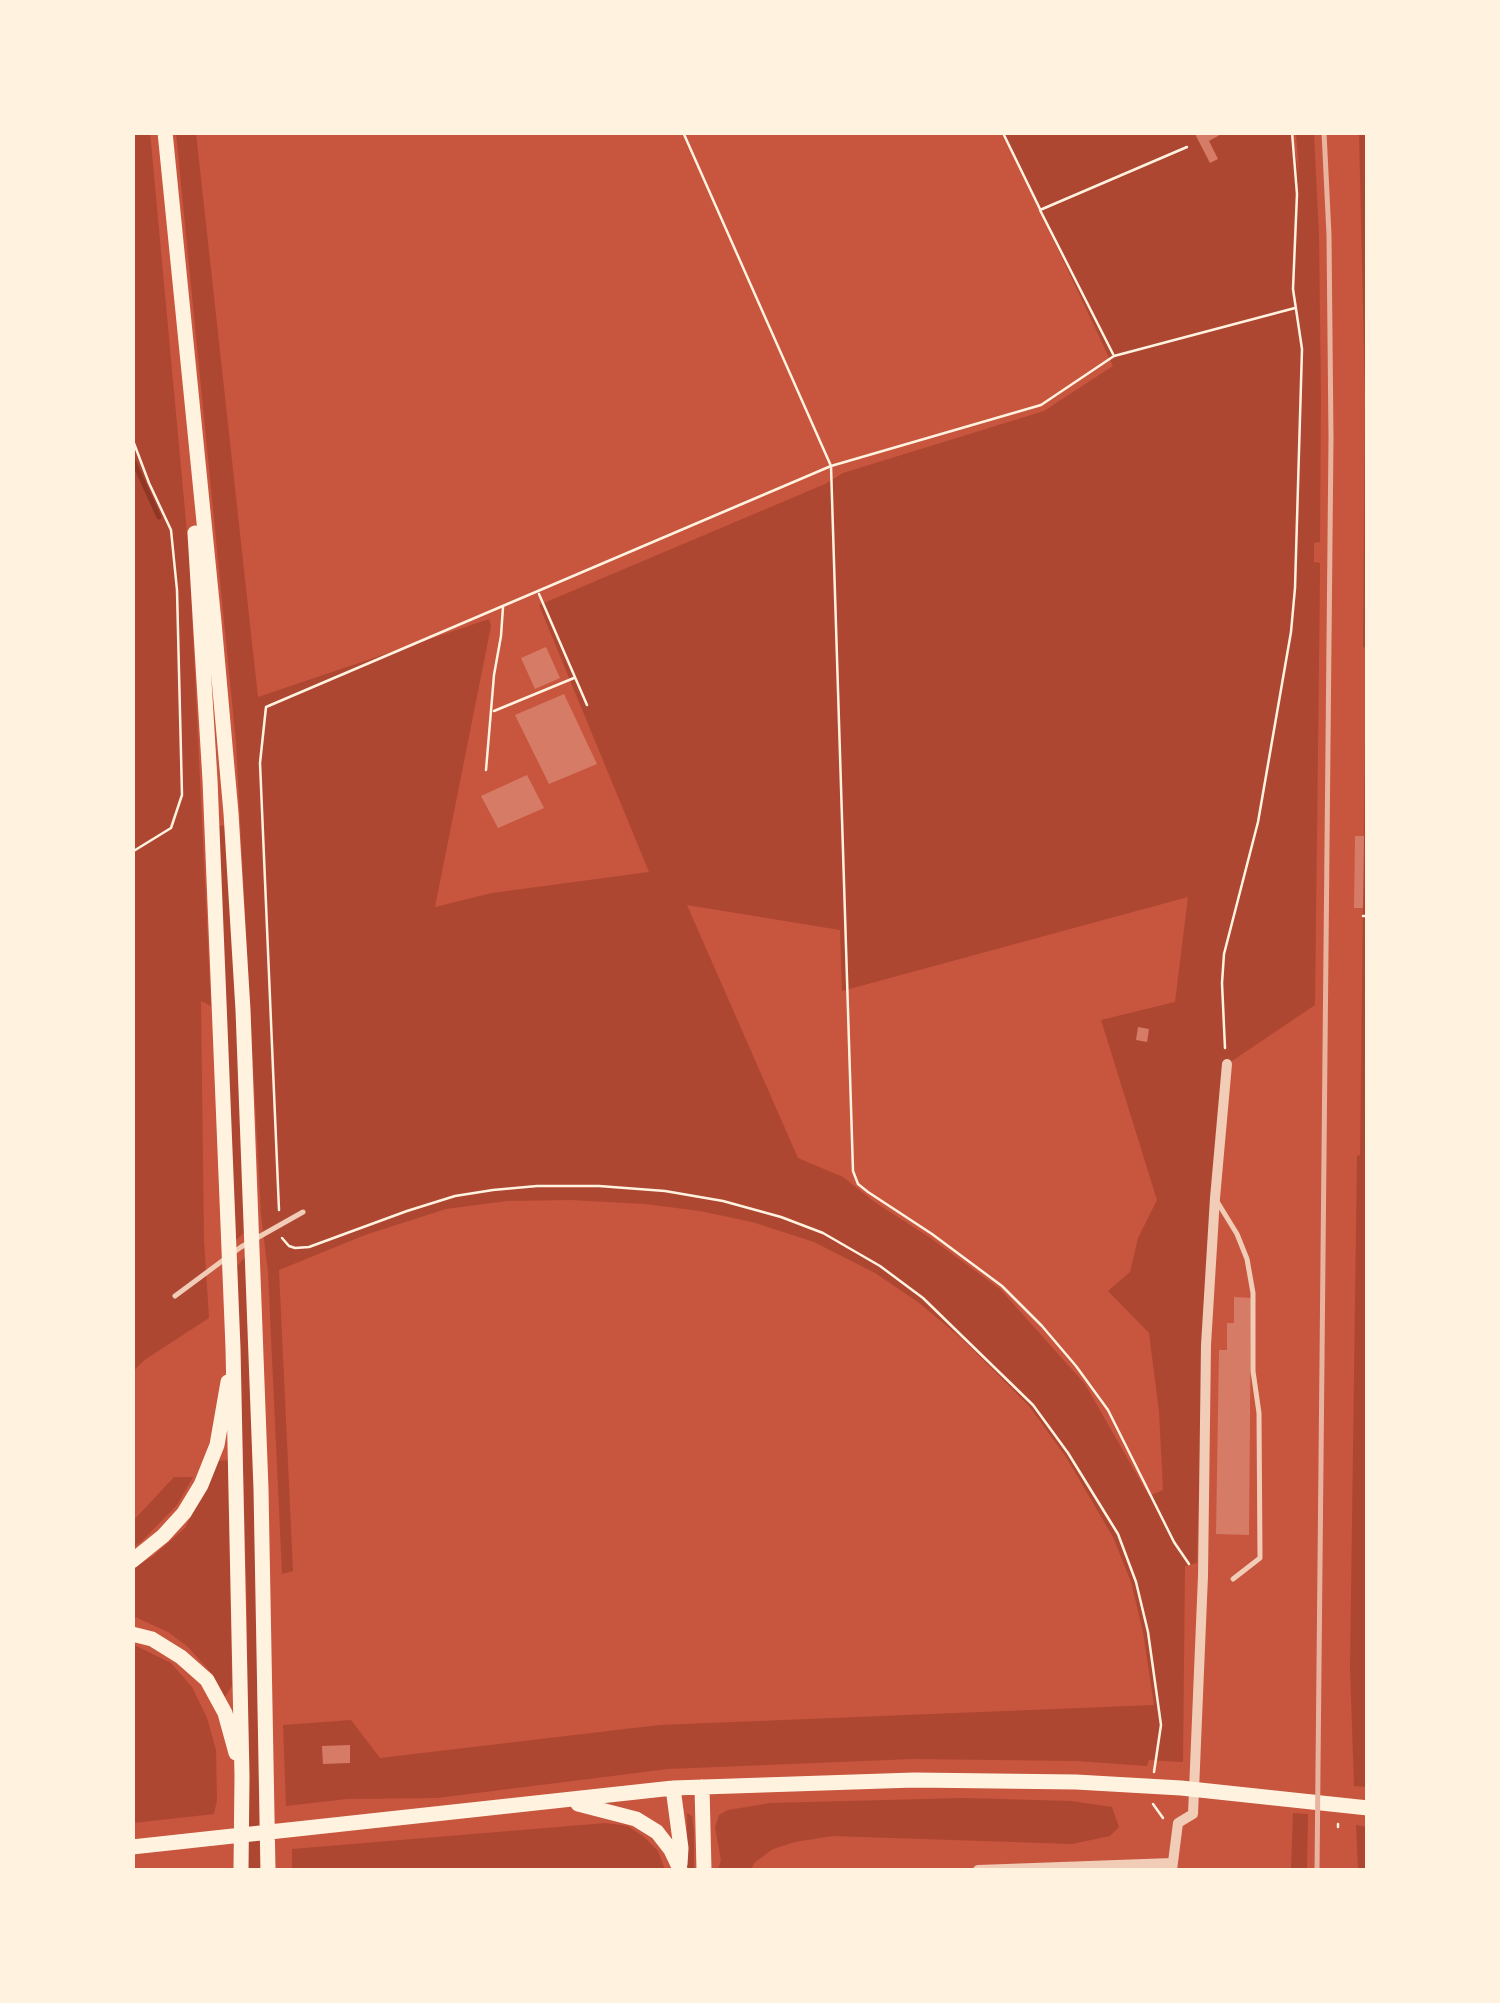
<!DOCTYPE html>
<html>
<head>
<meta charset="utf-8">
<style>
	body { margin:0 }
	#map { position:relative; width:1500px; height:2003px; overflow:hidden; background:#c8553d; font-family:"Noto Serif",serif }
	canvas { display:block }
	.frame { position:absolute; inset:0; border:135px solid #fff3e0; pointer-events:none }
</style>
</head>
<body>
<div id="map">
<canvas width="1500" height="2003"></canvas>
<div class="frame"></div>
</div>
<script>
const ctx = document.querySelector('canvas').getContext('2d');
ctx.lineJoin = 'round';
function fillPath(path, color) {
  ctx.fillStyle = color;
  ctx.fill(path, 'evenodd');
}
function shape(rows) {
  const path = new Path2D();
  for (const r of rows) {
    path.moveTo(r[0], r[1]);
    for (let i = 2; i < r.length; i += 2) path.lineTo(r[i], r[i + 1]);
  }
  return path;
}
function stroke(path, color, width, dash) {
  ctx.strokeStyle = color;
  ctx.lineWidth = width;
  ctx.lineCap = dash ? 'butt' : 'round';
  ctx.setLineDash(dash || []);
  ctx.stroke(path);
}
fillPath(shape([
	[150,132,189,554,211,1006,201,1001,204,1240,209,1318,146,1359,133,1371,132,133],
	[1012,132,1292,133,1299,174,1296,133,1314,133,1319,236,1321,397,1320,542,1314,543,1314,562,1320,563,1320,577,1315,1005,1232,1061,1211,1201,1204,1304,1197,1563,1185,1566,1183,1762,1149,1760,1147,1766,1076,1761,913,1759,668,1769,437,1798,347,1799,286,1806,283,1725,351,1720,380,1758,659,1725,1154,1705,1143,1632,1131,1582,1113,1537,1066,1457,1029,1406,961,1338,918,1302,875,1273,814,1242,752,1222,700,1211,645,1204,571,1200,507,1201,446,1209,365,1235,279,1270,293,1571,282,1574,268,1272,261,1215,236,743,176,133,196,133,258,697,489,619,491,626,435,907,492,893,649,872,539,605,825,484,843,473,1044,411,1113,366,1004,135],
	[1188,897,1175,1002,1101,1020,1157,1200,1138,1238,1130,1272,1108,1291,1149,1333,1159,1412,1163,1490,1149,1496,1085,1384,1000,1289,929,1237,876,1203,843,1177,798,1158,687,905,840,930,842,991],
	[1367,132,1367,1787,1354,1786,1350,1668,1357,1156,1360,1155,1366,648,1363,647,1365,397,1359,133],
	[227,825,238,1001,245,1232,236,1240,218,826],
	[246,1256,254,1457,260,1870,248,1870,247,1610,237,1266],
	[228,1460,232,1686,225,1697,213,1675,188,1647,168,1632,133,1616,132,1569,153,1556,185,1528,219,1461],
	[174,1477,193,1477,177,1505,141,1542,133,1547,133,1521],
	[132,1644,171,1663,192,1687,207,1718,216,1750,217,1800,214,1814,133,1823],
	[964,1798,1071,1801,1112,1807,1119,1827,1110,1836,1072,1844,833,1836,795,1842,773,1849,754,1863,751,1870,718,1870,721,1860,715,1827,719,1815,728,1810,770,1803],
	[687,1813,692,1816,694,1832,694,1870,687,1870],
	[1293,1813,1308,1814,1307,1870,1291,1870],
	[606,1823,628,1826,644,1837,658,1851,665,1870,292,1870,292,1849],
	[1356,1825,1367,1827,1367,1870,1358,1870]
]), '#ae4732');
stroke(shape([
	[132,458,159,517]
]), '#8f3625', 5);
fillPath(shape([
	[1194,132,1225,132,1209,141,1218,159,1210,163],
	[546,647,560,678,535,689,521,658],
	[564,694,597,764,549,784,515,715],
	[527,775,544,808,498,828,481,796],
	[1355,836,1364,836,1363,908,1354,908],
	[1138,1027,1149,1029,1147,1042,1136,1040],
	[1234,1297,1251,1298,1249,1535,1216,1534,1219,1350,1227,1350,1227,1323,1234,1323],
	[350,1745,350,1763,323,1764,322,1746]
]), '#d67c66');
stroke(shape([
	[683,132,831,466,853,1171,858,1184,868,1192,932,1234,1002,1286,1042,1326,1076,1366,1108,1410,1174,1542,1189,1564],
	[1004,135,1040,209],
	[1113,354,1040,210,1187,147],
	[132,438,149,483,171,530,177,590,182,795,171,828,132,852],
	[539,594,587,705],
	[494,711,574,678],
	[486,770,494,675,501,636,503,607],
	[1363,916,1368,916],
	[1225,1048,1222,983,1224,954,1258,822,1291,632,1295,588,1302,349,1293,289,1297,194,1292,132],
	[279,1210,260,763,266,707,831,466,1041,405,1114,356,1295,308],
	[282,1238,289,1246,295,1248,309,1247,407,1211,455,1196,493,1190,537,1186,599,1186,665,1191,723,1201,781,1217,823,1233,880,1266,923,1298,1033,1405,1068,1453,1118,1534,1136,1582,1148,1632,1161,1725,1154,1772],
	[1153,1804,1163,1818],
	[1338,1824,1338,1827]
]), '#fff3e0', 2.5);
stroke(shape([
	[1218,1203,1237,1234,1247,1259,1253,1293,1253,1371,1259,1413,1260,1558,1233,1579],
	[175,1296,241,1247,303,1212]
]), '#f1ccb7', 5);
stroke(shape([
	[978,1870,1172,1863],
	[1172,1870,1178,1823,1193,1814,1203,1576,1206,1345,1215,1198,1227,1064]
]), '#f1ccb7', 10);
stroke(shape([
	[165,132,214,622,231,813,243,1010,261,1489,268,1870],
	[195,533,210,780,233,1348,242,1776,241,1870],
	[132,1561,163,1536,184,1513,201,1485,217,1445,228,1382],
	[132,1634,152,1639,181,1657,207,1680,225,1713,236,1753],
	[702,1787,704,1870],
	[673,1788,681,1848,680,1864],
	[578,1804,636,1819,657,1832,671,1850,680,1869],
	[132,1847,673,1788,914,1780,1076,1782,1181,1788,1368,1808]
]), '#fff3e0', 15);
stroke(shape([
	[1317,1870,1331,438,1329,235,1324,132]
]), '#e9b49f', 5);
</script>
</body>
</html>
